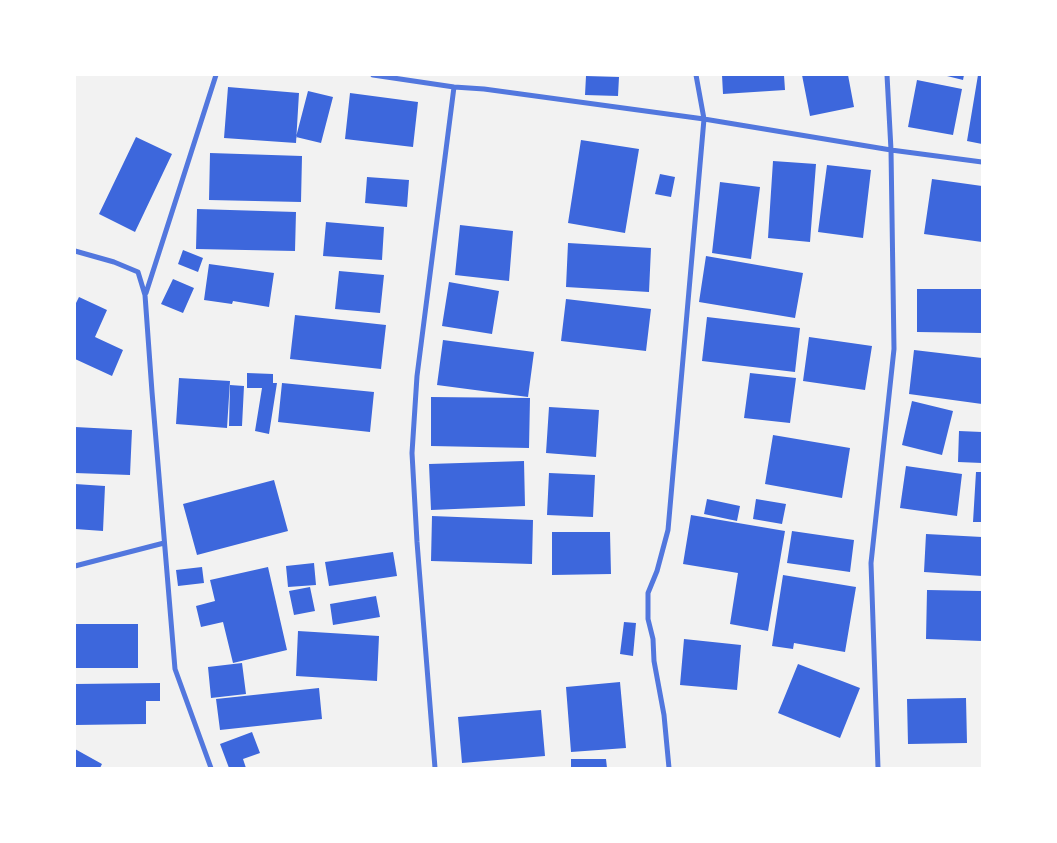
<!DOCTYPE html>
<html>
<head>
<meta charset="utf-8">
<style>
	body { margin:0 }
	#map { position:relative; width:1057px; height:843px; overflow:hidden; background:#f2f2f2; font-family:"Open Sans",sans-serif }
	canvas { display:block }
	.frame { position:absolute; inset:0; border:76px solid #fff; pointer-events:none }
</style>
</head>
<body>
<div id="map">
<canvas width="1057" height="843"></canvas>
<div class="frame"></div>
</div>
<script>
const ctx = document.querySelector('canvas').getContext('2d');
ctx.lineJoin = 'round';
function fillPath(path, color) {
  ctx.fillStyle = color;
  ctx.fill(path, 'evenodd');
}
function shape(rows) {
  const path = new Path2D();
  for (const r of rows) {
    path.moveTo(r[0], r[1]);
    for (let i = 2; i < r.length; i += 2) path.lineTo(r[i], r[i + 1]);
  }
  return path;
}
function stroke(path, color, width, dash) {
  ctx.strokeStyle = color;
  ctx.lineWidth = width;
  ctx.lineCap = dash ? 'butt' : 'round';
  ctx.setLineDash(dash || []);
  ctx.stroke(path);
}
fillPath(shape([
	[722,75,784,75,785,90,723,94],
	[802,75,848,75,854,107,810,116],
	[943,75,964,75,963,80],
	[978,75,982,75,982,144,967,141],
	[586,76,619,77,618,96,585,95],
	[917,80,962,89,953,135,908,127],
	[228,87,299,93,296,143,224,138],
	[308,91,333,97,321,143,296,137],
	[350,93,418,102,413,147,345,139],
	[136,137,172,154,135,232,99,214],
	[581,140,639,149,625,233,568,223],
	[210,153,302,156,301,202,209,200],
	[773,161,816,164,810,242,768,238],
	[827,165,871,170,863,238,818,232],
	[660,174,675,177,671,197,655,194],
	[367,177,409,180,407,207,365,203],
	[932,179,982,186,982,242,924,234],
	[720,182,760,187,751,259,712,253],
	[197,209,296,212,295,251,196,249],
	[326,222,384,227,382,260,323,256],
	[460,225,513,231,509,281,455,275],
	[568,243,651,248,649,292,566,287],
	[183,250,203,258,198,272,178,264],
	[706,256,803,273,795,318,699,302],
	[209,264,274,273,269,307,233,301,232,304,204,300],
	[339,271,384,275,380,313,335,309],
	[173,279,194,288,183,313,161,304],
	[449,282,499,291,492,334,442,326],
	[917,289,982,289,982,333,917,332],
	[79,297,107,310,95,337,123,350,112,376,75,359,75,305],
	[566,299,651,309,646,351,561,341],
	[295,315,386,325,381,369,290,359],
	[707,317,800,328,795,372,702,361],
	[809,337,872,346,865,390,803,381],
	[443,340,534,352,528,397,437,385],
	[914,350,982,358,982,404,909,394],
	[247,373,273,374,273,383,277,383,269,434,255,431,262,388,247,388],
	[750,373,796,378,790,423,744,418],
	[179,378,230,381,227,428,176,424],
	[282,383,374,392,370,432,278,422],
	[230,385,244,386,242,426,229,426],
	[431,397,530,398,529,448,431,446],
	[912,401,953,411,942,455,902,445],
	[549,407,599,410,596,457,546,453],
	[75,427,132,430,130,475,75,473],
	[959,431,982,432,982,463,958,462],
	[773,435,850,448,842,498,765,484],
	[524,461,525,506,431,510,429,464],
	[906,466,962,474,957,516,900,508],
	[976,472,982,472,982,522,973,522],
	[549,473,595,475,593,517,547,515],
	[274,480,288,531,197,555,183,504],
	[75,484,105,486,103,531,75,529],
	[707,499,740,506,737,521,704,514],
	[756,499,786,504,782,524,753,519],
	[691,515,785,531,768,631,730,624,738,573,683,564],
	[432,516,533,520,532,564,431,561],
	[792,531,854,540,850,572,787,563],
	[552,532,610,532,611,574,552,575],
	[926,534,982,537,982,576,924,572],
	[393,552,397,576,329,586,325,562],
	[314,563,316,585,288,587,286,566],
	[202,567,204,583,178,586,176,570],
	[268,567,287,650,233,663,223,622,201,627,196,606,215,601,210,580],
	[783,575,856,587,845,652,794,643,793,649,772,646],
	[310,587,315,611,294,615,289,591],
	[927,590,982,591,982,641,926,639],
	[376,596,380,617,333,625,330,604],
	[624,622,636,623,633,656,620,654],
	[75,624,138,624,138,668,75,668],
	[298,631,379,636,377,681,296,676],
	[684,639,741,645,737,690,680,685],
	[242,663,246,694,211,698,208,667],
	[798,664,860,688,840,738,778,713],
	[620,682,626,748,571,752,566,687],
	[160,683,160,701,146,701,146,724,75,725,75,684],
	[319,688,322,719,220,730,216,699],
	[966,698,967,743,908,744,907,699],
	[541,710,545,756,462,763,458,717],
	[252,732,260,753,243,759,246,768,229,768,220,744],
	[75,749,102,764,100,768,75,768],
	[571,759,606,759,607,768,571,768]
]), '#3d67dc');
stroke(shape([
	[373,75,454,87,484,89,704,119,891,150,982,162],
	[75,251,114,262,138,272,145,295,152,392,175,669,211,768],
	[146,293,216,75],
	[75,566,164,543],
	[435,768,417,542,412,453,417,376,454,87],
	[669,768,664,715,654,661,653,639,648,619,648,593,657,571,668,530,704,119,696,75],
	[878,768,871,563,894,349,891,150,887,75]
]), '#5277de', 5);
</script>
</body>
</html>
